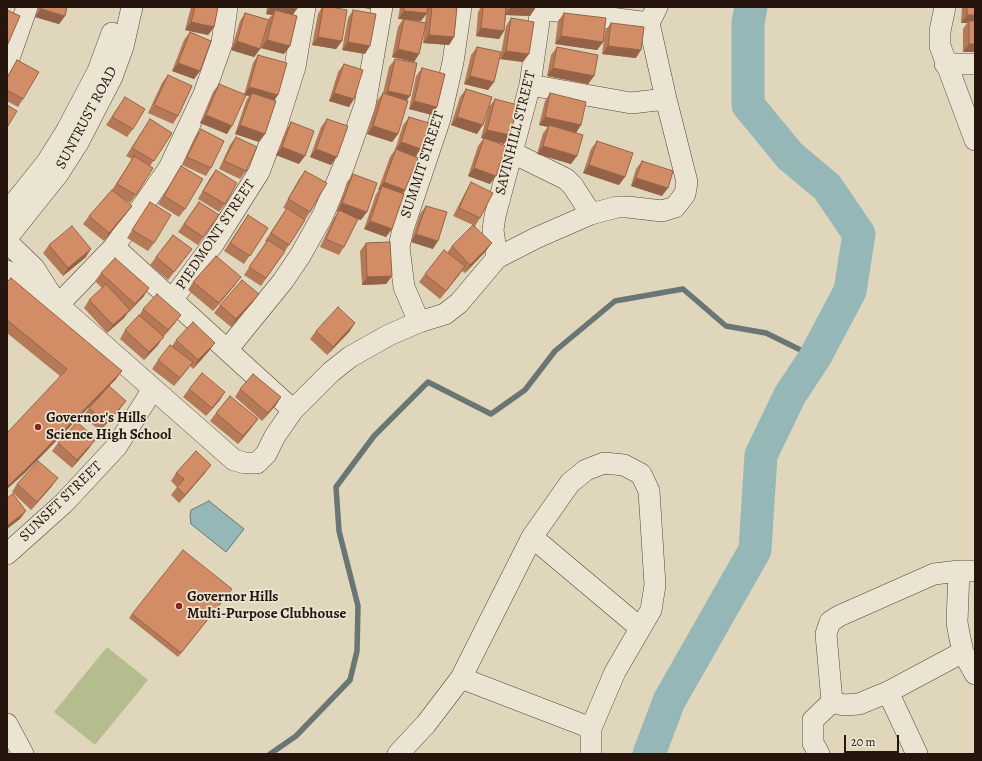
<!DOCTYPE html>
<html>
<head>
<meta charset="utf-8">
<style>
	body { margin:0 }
	#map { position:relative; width:982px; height:761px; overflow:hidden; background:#e0d6bb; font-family:Alegreya,serif }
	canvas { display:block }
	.frame { position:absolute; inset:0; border:8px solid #25150c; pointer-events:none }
	.scale { position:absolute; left:844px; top:735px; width:55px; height:18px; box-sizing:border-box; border:2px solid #25150c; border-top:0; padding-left:5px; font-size:12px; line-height:14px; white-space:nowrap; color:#25150c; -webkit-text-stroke:3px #ebe4d3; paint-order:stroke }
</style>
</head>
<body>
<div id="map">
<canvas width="982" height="761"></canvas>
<div class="frame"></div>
<div class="scale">20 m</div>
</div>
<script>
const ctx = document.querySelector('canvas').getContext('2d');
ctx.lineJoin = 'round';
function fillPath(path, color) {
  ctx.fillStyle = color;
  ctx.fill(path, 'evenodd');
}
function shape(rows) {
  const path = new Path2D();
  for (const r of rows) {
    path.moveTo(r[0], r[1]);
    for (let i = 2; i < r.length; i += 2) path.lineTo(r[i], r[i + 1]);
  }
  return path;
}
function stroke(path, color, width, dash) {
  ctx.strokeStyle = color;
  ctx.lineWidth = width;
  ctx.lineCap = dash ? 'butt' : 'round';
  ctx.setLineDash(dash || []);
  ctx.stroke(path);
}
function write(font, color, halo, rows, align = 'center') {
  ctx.font = font + ' Alegreya,serif';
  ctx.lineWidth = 3.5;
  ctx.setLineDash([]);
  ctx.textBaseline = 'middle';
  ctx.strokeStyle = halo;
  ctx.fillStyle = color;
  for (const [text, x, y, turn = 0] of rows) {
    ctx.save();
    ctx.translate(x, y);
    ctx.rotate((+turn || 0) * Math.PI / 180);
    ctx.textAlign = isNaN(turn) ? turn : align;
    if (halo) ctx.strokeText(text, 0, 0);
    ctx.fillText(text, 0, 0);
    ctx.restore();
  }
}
fillPath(shape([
	[107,647,148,680,95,745,54,712]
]), '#b5bd8e');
const water = shape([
	[209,501,244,529,226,552,191,524,190,516,191,510,209,501]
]);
fillPath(water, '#96b7b7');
stroke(water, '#697673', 1);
stroke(shape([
	[270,754,296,736,350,680,357,651,358,606,339,531,336,487,374,436,428,382,491,414,525,390,555,351,615,301,683,289,726,326,766,333,815,357]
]), '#697673', 5.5);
stroke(shape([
	[649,754,669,701,755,550,761,455,790,395,815,357,850,291,859,234,827,187,790,156,748,105,748,23,751,7]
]), '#96b7b7', 33);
const minor = shape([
	[945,7,940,31,940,46,975,140],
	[541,9,649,23],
	[7,64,27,7],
	[945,64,975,64],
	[530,85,631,103,666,99],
	[513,153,566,179,573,186,591,214],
	[7,212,47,162,67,130,98,71,112,33],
	[7,238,58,174,79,141,112,77,123,47,132,7],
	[7,242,34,268,55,301],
	[114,247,293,410],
	[497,258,493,230,495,216,530,85,541,7],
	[7,271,20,283,58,305,234,460,245,463,257,463,266,454,275,436,293,410,331,372,350,357,389,335,419,322,445,314,459,303,497,258,536,238,591,214,617,207,628,207,662,211,675,207,685,194,687,182,666,99,649,23,657,7],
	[172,300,214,243,259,172,276,127,295,67,305,7],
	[58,305,114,247,169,168,204,94,222,43,227,7],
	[419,322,404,287,399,247,403,229,440,119,453,62,461,7],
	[227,350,283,281,300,256,323,215,343,168,365,105,382,7],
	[532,537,639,627],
	[7,554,64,503,117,446,153,389],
	[959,571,957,622,959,634,963,652,975,674],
	[461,678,591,728],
	[888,692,917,754],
	[832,702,844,705,859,704,888,692,963,652],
	[7,724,23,754],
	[398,754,426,724,461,678,532,537,570,483,586,470,604,463,624,465,641,474,649,491,655,585,651,610,615,672,591,728,591,754],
	[819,754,813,743,813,720,832,702,826,634,830,622,839,616,934,574,959,571,975,571]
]);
stroke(minor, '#544538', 22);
stroke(minor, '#ebe4d3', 21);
fillPath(shape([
	[38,7,67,7,65,16,59,24,35,17],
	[191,7,218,7,214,27,208,35,185,30],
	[267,7,297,7,293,15,290,46,284,54,261,48,267,27,260,49,254,57,231,50,240,21,245,13,269,20,269,18,272,15,266,14],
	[322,7,331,7,342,41,336,49,312,45,318,14],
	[400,7,428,7,427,8,428,7,457,7,454,37,449,45,423,43,425,27,419,54,414,62,392,57,398,27,403,19,398,19],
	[426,14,425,23,410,20,421,21],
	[481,7,536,7,530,16,506,15,504,31,499,39,476,36,478,12],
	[962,7,975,7,975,52,963,52,963,29,967,23,961,23],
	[353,10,365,54,342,50,348,18],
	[564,13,603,42,597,50,555,44,558,21],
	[511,18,523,62,500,59,506,26],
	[611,23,636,58,602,54,605,31],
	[190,32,200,71,194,79,172,71,184,40],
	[477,47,494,82,488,90,464,84,471,55],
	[557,47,594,76,588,84,547,76,551,55],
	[258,55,274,101,265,134,259,142,235,134,246,101,249,96,245,95,227,134,200,123,213,92,219,84,244,95,253,63],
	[395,59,407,100,398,134,392,142,367,134,377,101,383,93,389,67],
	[17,60,23,99,18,107,7,101,7,77],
	[344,64,349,107,329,101,338,72],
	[422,68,432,115,409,109,416,76],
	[168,75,178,116,173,124,148,113,162,83],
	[466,89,477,134,451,125,460,97],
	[550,93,581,125,576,133,571,164,537,154,543,133,548,127,539,125,545,101],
	[125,97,133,129,127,137,106,125],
	[495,99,510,135,504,144,486,139,490,184,468,176,478,146,484,138,481,138,489,107],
	[409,117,415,157,403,194,386,237,364,229,376,194,379,190,378,190,390,157,395,150,403,125],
	[150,119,172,133,150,166,136,195,130,203,122,198,132,206,126,214,104,241,83,224,89,216,112,190,132,159,126,156],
	[327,119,331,165,310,157,321,127],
	[291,122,299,164,276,155,286,130],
	[201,129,211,168,206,176,182,165,195,137],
	[236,137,246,171,240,179,219,169,230,145],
	[597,141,619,185,583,173,591,149],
	[642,161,662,196,631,186,636,169],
	[181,166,185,209,179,217,158,204,176,174],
	[216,170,225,204,219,212,198,199,210,178],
	[305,171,310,212,285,251,261,286,244,275,266,242,265,241,286,209,283,208,299,179],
	[353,174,361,220,358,219,344,247,339,255,320,247,334,218,338,212,337,211,347,182],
	[471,182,480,218,475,226,486,251,465,273,462,271,440,299,419,282,425,274,447,253,452,246,473,225,453,216,466,191],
	[150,202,154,243,148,251,127,238],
	[199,202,219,215,198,245,178,232],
	[426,206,433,249,411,242,420,214],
	[248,215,268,228,244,264,224,251],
	[366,243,392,276,386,284,362,285,360,251],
	[49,245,86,257,63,276,43,253],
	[192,249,168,280,150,265,156,257],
	[101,273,144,296,129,312,128,311,124,318,107,333,84,308,89,300,102,288,95,281],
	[7,282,116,379,109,386,120,409,100,431,83,416,89,408,99,397,24,474,60,376,7,333],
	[193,282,235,285,213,311,188,290],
	[253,302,231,327,214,313,220,305],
	[143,309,175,323,163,337,158,345,144,360,120,339,125,330,139,316],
	[316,331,350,331,327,355,310,339],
	[176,340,209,351,193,369,190,366,174,386,152,369,158,360,172,346],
	[189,389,220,400,206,416,183,397],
	[240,389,281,397,276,405,262,421,235,397],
	[216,413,258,419,252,427,238,444,210,421],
	[58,443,90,447,72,468,52,451],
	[176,473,205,473,179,503,171,495,177,487,171,481],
	[17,484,52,486,31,510,12,492],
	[229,593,178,657,129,618,132,614]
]), '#b57958');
fillPath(shape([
	[270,7,281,7,297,9,291,17,275,10,272,15,266,14],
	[358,7,371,7,370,9],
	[511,7,536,7,530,16,505,15],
	[41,9,65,16,59,24,35,17],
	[404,11,427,13,421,21,398,19],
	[967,15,975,15,975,23,969,21,967,23,961,23],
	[191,22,214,27,208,35,185,30],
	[481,28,504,31,499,39,476,36],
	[429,35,454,37,449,45,423,43],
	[561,36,603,42,597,50,555,44],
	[318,37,342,41,336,49,312,45],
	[267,40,290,46,284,54,261,48],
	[237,41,260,49,254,57,231,50],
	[348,42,370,46,365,54,342,50],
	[969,44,975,44,975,52,963,52],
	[608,46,641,50,636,58,602,54],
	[398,49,419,54,414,62,392,57],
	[506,51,529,54,523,62,500,59],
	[178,63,200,71,194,79,172,71],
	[553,68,594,76,588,84,547,76],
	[470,76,494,82,488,90,464,84],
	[249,87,278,95,273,103,252,93,249,96,244,95],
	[388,91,410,96,404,104,382,100],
	[334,93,354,99,349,107,329,101],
	[414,101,437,107,432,115,409,109],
	[206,115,232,126,227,134,200,123],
	[457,117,483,125,477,134,451,125],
	[545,117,581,125,575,134,549,125,548,127,539,125],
	[240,125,265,134,259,142,235,134],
	[373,126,398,134,392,142,367,134],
	[487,130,510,135,504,144,481,138],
	[401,142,421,149,415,157,395,150],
	[543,146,577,156,571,164,537,154],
	[282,147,305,156,299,164,276,155],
	[316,149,337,157,331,165,310,157],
	[589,165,625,177,619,185,583,173],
	[474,168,496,176,490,184,468,176],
	[636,178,668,188,662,196,631,186],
	[384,182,405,190,400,198,382,186,379,190,378,190],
	[342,203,367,212,361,220,338,212,339,210,338,212,337,211],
	[132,206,126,214,104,241,109,233],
	[370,221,392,229,386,237,364,229],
	[416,234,438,241,433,249,411,242],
	[492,243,486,251,465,273,470,265],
	[91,249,86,257,63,276,68,268],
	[465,266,459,275,440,299,446,291],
	[392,276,386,284,362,285,367,277],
	[241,277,235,285,213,311,219,303],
	[149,288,144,296,129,312,135,304],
	[259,294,253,302,231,327,236,319],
	[130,310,124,318,107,333,113,325],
	[181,315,175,323,163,337,158,345,144,360,149,352,162,338,168,330],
	[355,323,350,331,327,355,333,347],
	[215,343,209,351,193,369,198,360],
	[193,362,187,370,174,386,180,378],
	[122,371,116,379,24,474,7,489,7,487],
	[225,392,220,400,206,416,212,408],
	[281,397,276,405,262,421,268,413],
	[126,401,120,409,100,431,106,423],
	[258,419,252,427,238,444,243,436],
	[96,439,90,447,72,468,77,460],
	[211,465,205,473,179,503,185,495],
	[58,478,52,486,31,510,37,502],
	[26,511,20,519,7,529,7,526]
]), '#946347');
const building = shape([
	[41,7,67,7,65,16,41,9,41,7],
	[195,7,218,7,214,27,191,22,195,7],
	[281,7,297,7,297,9,281,7],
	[323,7,331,7,347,10,342,41,318,37,323,7],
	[404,7,428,7,427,13,404,11,404,7],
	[432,7,457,7,454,37,429,35,432,7],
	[483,7,506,7,504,31,481,28,483,7],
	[967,7,975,7,975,15,967,15,967,7],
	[7,10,20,16,7,46,7,10],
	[275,10,297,16,290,46,267,40,275,10],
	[353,10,376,14,370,46,348,42,353,10],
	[245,13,269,20,260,49,237,41,245,13],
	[564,13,606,18,603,42,561,36,564,13],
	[511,18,534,22,529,54,506,51,511,18],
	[404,19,426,23,419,54,398,49,404,19],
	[969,21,975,21,975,44,969,44,969,21],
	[611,23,644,27,641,50,608,46,611,23],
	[190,32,211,41,200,71,178,63,190,32],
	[477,47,501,52,494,82,470,76,477,47],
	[557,47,598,55,594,76,553,68,557,47],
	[258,55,287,63,278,95,249,87,258,55],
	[395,59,417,63,410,96,388,91,395,59],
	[17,60,39,72,23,99,7,90,7,78,17,60],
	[344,64,363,70,354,99,334,93,344,64],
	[422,68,445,74,437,107,414,101,422,68],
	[168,75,192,86,178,116,154,105,168,75],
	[219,84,246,95,232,126,206,115,219,84],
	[466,89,492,97,483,125,457,117,466,89],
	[252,93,276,101,265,134,240,125,252,93],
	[383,93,408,101,398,134,373,126,383,93],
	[550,93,586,102,581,125,545,117,550,93],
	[125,97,145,109,133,129,112,117,125,97],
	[495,99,518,105,510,135,487,130,495,99],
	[7,105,17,111,8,126,7,126,7,105],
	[409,117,429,123,421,149,401,142,409,117],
	[150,119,172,133,154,161,132,148,150,119],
	[327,119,348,126,337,157,316,149,327,119],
	[291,122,314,131,305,156,282,147,291,122],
	[549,125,583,135,577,156,543,146,549,125],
	[201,129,224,141,211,168,187,157,201,129],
	[236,137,257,147,246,171,224,161,236,137],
	[484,138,506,146,496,176,474,168,484,138],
	[597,141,633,153,625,177,589,165,597,141],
	[396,149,418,158,405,190,384,182,396,149],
	[134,156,153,168,136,195,117,184,134,156],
	[642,161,673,171,668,188,636,178,642,161],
	[181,166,203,179,185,209,164,196,181,166],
	[216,170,237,183,225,204,203,191,216,170],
	[305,171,327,183,310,212,288,199,305,171],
	[353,174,377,183,367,212,342,203,353,174],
	[471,182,493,193,480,218,459,208,471,182],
	[382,186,404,194,392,229,370,221,382,186],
	[112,190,132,206,109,233,89,216,112,190],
	[150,202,171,215,154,243,132,230,150,202],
	[199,202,219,215,203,237,184,224,199,202],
	[426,206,447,212,438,241,416,234,426,206],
	[287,208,305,220,289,245,271,233,287,208],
	[339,210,358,219,344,247,326,239,339,210],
	[248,215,268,228,250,256,230,243,248,215],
	[473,225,492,243,470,265,452,246,473,225],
	[72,226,91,249,68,268,49,245,72,226],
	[173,235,192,249,174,272,156,257,173,235],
	[268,240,285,251,266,278,249,267,268,240],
	[390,242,392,276,367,277,366,243,390,242],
	[444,250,465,266,446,291,425,274,444,250],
	[216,256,241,277,219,303,193,282,216,256],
	[115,258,149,288,135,304,101,273,115,258],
	[11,278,122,371,29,466,7,487,7,433,67,369,7,320,7,282,11,278],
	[242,280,259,294,236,319,220,305,242,280],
	[106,284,130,310,113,325,89,300,106,284],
	[157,294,181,315,168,330,143,309,157,294],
	[338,307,355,323,333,347,316,331,338,307],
	[139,315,164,337,149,352,125,330,139,315],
	[193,322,215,343,198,360,176,340,193,322],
	[170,345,193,362,180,378,158,360,170,345],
	[202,373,225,392,212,408,189,389,202,373],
	[253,374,281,397,268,413,240,389,253,374],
	[109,386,126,401,106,423,89,408,109,386],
	[230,396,258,419,243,436,216,413,230,396],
	[77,422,96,439,77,460,58,443,77,422],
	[196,451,211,465,185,495,177,487,184,479,176,473,196,451],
	[38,461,58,478,37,502,17,484,38,461],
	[13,494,26,511,7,526,7,498,13,494],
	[183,550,232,589,181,653,132,614,183,550]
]);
fillPath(building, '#d38d66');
stroke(building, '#946347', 1);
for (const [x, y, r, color] of [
	[38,427,4,"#8f2418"],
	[179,606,4,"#8f2418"]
]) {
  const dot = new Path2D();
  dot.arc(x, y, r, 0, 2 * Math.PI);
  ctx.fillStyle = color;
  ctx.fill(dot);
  stroke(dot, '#ebe4d3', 1.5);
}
write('15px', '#25150c', '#ebe4d3', [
	["SUNTRUST ROAD",87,118,-62],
	["SAVINHILL STREET",516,133,-76],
	["SUMMIT STREET",423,165,-72],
	["PIEDMONT STREET",216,235,-56],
	["SUNSET STREET",61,502,-44]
]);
write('bold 15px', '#25150c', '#ebe4d3', [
	["Governor's Hills",46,418],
	["Science High School",46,435],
	["Governor Hills",187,597],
	["Multi-Purpose Clubhouse",187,614]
], 'left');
</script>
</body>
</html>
